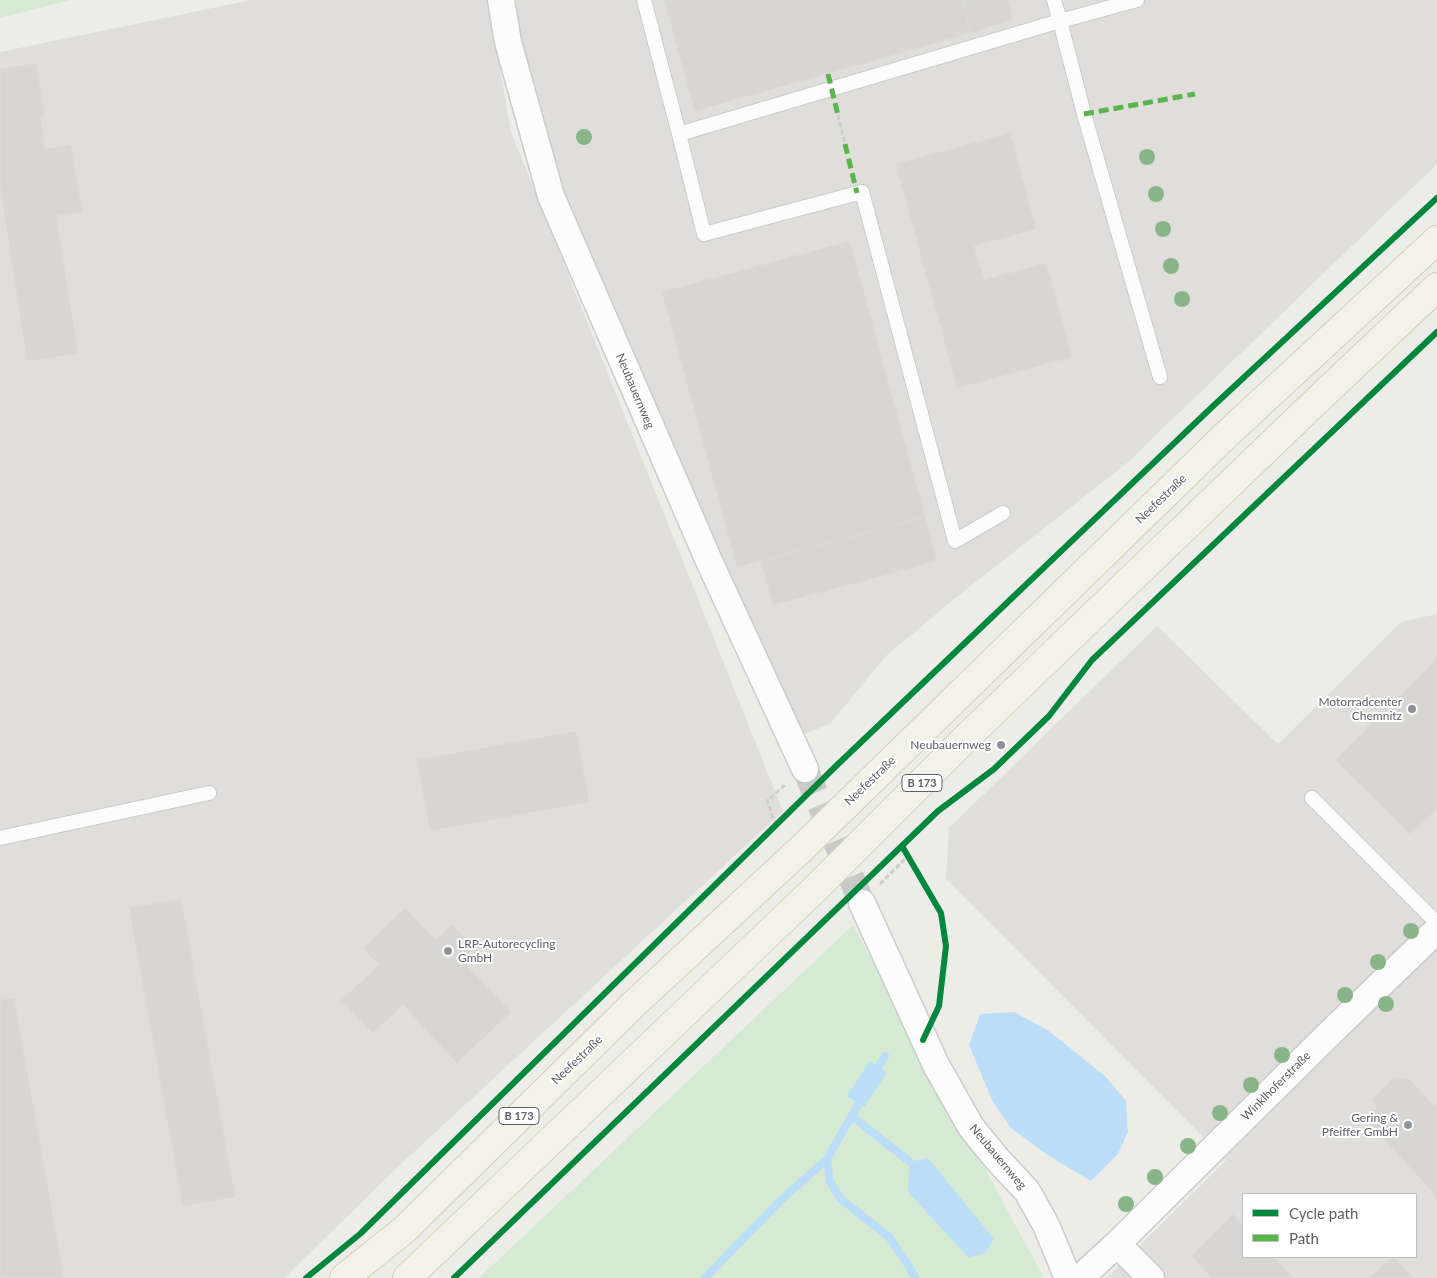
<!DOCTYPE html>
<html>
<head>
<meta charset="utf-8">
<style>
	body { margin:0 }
	#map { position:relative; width:1437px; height:1278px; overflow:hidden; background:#edede8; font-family:Lato,sans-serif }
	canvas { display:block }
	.legend { position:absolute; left:1242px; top:1193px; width:175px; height:65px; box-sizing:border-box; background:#fff; border:1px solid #bec0c2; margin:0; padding:6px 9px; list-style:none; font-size:15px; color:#5d6166 }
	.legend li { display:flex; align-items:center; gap:10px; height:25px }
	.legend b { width:25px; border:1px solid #bec0c2 }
</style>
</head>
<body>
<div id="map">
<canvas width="1437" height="1278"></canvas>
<ul class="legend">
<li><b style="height:6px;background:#00873e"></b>Cycle path</li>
<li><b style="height:6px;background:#58b549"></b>Path</li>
</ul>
</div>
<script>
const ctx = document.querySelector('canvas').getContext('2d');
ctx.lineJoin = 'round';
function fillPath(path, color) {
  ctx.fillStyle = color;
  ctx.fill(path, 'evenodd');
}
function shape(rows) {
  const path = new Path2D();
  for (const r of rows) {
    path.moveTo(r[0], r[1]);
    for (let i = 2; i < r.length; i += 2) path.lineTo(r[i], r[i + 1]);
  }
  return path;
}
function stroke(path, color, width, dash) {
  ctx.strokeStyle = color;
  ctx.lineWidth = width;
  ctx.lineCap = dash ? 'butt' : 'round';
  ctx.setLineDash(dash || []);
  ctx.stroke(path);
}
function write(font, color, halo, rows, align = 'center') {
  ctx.font = font + ' Lato,sans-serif';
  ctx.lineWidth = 4;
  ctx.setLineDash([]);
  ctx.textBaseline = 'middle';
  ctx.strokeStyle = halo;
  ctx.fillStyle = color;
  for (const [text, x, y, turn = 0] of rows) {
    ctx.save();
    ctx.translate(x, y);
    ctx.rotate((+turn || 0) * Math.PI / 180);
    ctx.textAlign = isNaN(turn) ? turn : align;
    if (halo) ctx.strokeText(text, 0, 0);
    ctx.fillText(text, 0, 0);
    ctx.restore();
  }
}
fillPath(shape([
	[251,0,488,0,511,132,783,811,400,1165,284,1278,0,1278,0,52],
	[511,0,1437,0,1437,164,1127,463,953,600,886,656,830,724,799,736,566,199,514,22],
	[1437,614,1437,1278,1107,1278,1226,1160,946,879,949,828,1157,626,1278,744,1401,622],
	[1243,1194,1416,1194,1416,1257,1243,1257]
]), '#e0dedb');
fillPath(shape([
	[0,0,71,0,0,18],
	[853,925,1043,1276,1042,1278,479,1278]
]), '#d5ead3');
fillPath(shape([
	[1014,1012,1049,1031,1106,1077,1126,1101,1128,1132,1118,1154,1091,1181,1049,1156,1011,1128,993,1102,969,1045,980,1014],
	[870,1061,887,1073,864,1107,847,1096],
	[928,1158,994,1239,985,1253,969,1258,908,1192,910,1162]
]), '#bbddf8');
stroke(shape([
	[874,1075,885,1056],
	[863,1096,827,1159,830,1182,841,1199,889,1237,910,1268,915,1278],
	[852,1116,910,1162],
	[705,1278,780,1201,827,1159]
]), '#bbddf8', 8);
const building = shape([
	[664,0,962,0,971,33,695,111,664,0],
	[962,0,1008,0,1013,19,971,33,962,0],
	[36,63,45,115,40,116,45,149,71,145,82,212,56,216,78,354,27,361,0,185,0,69,36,63],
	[1010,133,1036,229,974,246,984,280,1046,263,1072,357,957,388,896,164,1010,133],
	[850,241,925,517,737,567,662,292,850,241],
	[925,517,937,561,773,605,761,561,925,517],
	[1437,659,1437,809,1410,834,1335,760,1437,659],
	[576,731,589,802,430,831,417,760,576,731],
	[181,899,235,1197,183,1206,129,908,181,899],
	[405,908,436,940,452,925,474,948,461,960,511,1012,457,1063,403,1005,373,1033,341,1000,379,965,363,948,405,908],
	[14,998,64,1278,0,1278,0,1000,14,998],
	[1408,1078,1437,1108,1437,1197,1365,1118,1377,1107,1372,1099,1391,1080,1408,1078],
	[1233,1214,1243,1225,1243,1257,1273,1257,1294,1278,1212,1278,1191,1256,1233,1214],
	[1393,1257,1414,1278,1369,1278,1392,1257,1393,1257]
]);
fillPath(building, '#d7d6d3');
stroke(building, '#dcdbd7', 1);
stroke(shape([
	[805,769,862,903]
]), '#c9cac8', 26, [26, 13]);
const lane = shape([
	[644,0,679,134,1060,21,1054,0],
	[1137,0,1060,21,1084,114,1160,377],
	[679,134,704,234,862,192,955,541,1003,513],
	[1312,798,1437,923],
	[0,838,209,793]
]);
const street = shape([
	[501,0,508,42,551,196,709,561,805,769],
	[862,903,936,1065,971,1127,997,1159,1027,1191,1046,1225,1068,1278],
	[1117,1244,1151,1278],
	[1080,1278,1117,1244,1330,1033,1437,930]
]);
const primary = shape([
	[344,1278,404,1230,635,1003,800,850,1227,434,1437,240],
	[407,1278,814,890,968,736,1308,409,1437,287]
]);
stroke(lane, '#cacbca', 16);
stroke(street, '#cacbca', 29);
stroke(primary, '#d6ceb5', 30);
stroke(shape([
	[838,115,845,144],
	[776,825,767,801,785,785],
	[880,884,908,856]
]), '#c9cecb', 3, [5, 2.5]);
stroke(lane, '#fcfcfc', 14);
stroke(street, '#fcfcfc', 26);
stroke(primary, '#f3f2e8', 28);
stroke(shape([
	[828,74,838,115],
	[1084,114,1195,94],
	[845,144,857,193]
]), '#58b549', 5, [10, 5]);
stroke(shape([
	[902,846,941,913,946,946,939,1006,923,1040],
	[306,1278,360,1234,835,767,1211,408,1437,198],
	[454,1278,938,811,994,769,1049,716,1092,660,1437,332]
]), '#00873e', 6);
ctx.fillStyle = '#87b588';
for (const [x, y] of [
	[584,137],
	[1147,157],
	[1156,194],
	[1163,229],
	[1171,266],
	[1182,299],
	[1411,931],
	[1378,962],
	[1345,995],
	[1386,1004],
	[1282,1055],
	[1251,1085],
	[1220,1113],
	[1188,1146],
	[1155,1177],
	[1126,1204]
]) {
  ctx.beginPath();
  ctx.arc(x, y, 8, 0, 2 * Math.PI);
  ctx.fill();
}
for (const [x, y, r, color] of [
	[1412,709,5,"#8f9294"],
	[1001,745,5,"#8f9294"],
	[448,951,5,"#8f9294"],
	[1408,1125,5,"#8f9294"]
]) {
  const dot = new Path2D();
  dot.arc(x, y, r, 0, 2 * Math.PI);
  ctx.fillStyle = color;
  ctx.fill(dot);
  stroke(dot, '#fff', 2);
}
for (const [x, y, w] of [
	[922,783,40],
	[519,1116,40]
]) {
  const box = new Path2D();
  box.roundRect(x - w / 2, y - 8.5, w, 17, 4);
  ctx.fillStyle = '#fff';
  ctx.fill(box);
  stroke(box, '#5d6166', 1);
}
write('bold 11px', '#5d6166', null, [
	["B 173",922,783],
	["B 173",519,1116]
]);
write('12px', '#5d6166', '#fff', [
	["Neubauernweg",635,391,67],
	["Neefestraße",1161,499,-44],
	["Neefestraße",870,781,-44],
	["Neefestraße",577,1060,-44],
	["Winklhoferstraße",1276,1086,-45],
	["Neubauernweg",998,1157,50]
]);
write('12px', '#5d6166', '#fff', [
	["Motorradcenter",1402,702],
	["Chemnitz",1402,716],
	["Neubauernweg",991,745],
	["LRP-Autorecycling",458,944,"left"],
	["GmbH",458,958,"left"],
	["Gering &",1398,1118],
	["Pfeiffer GmbH",1398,1132]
], 'right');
</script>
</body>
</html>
